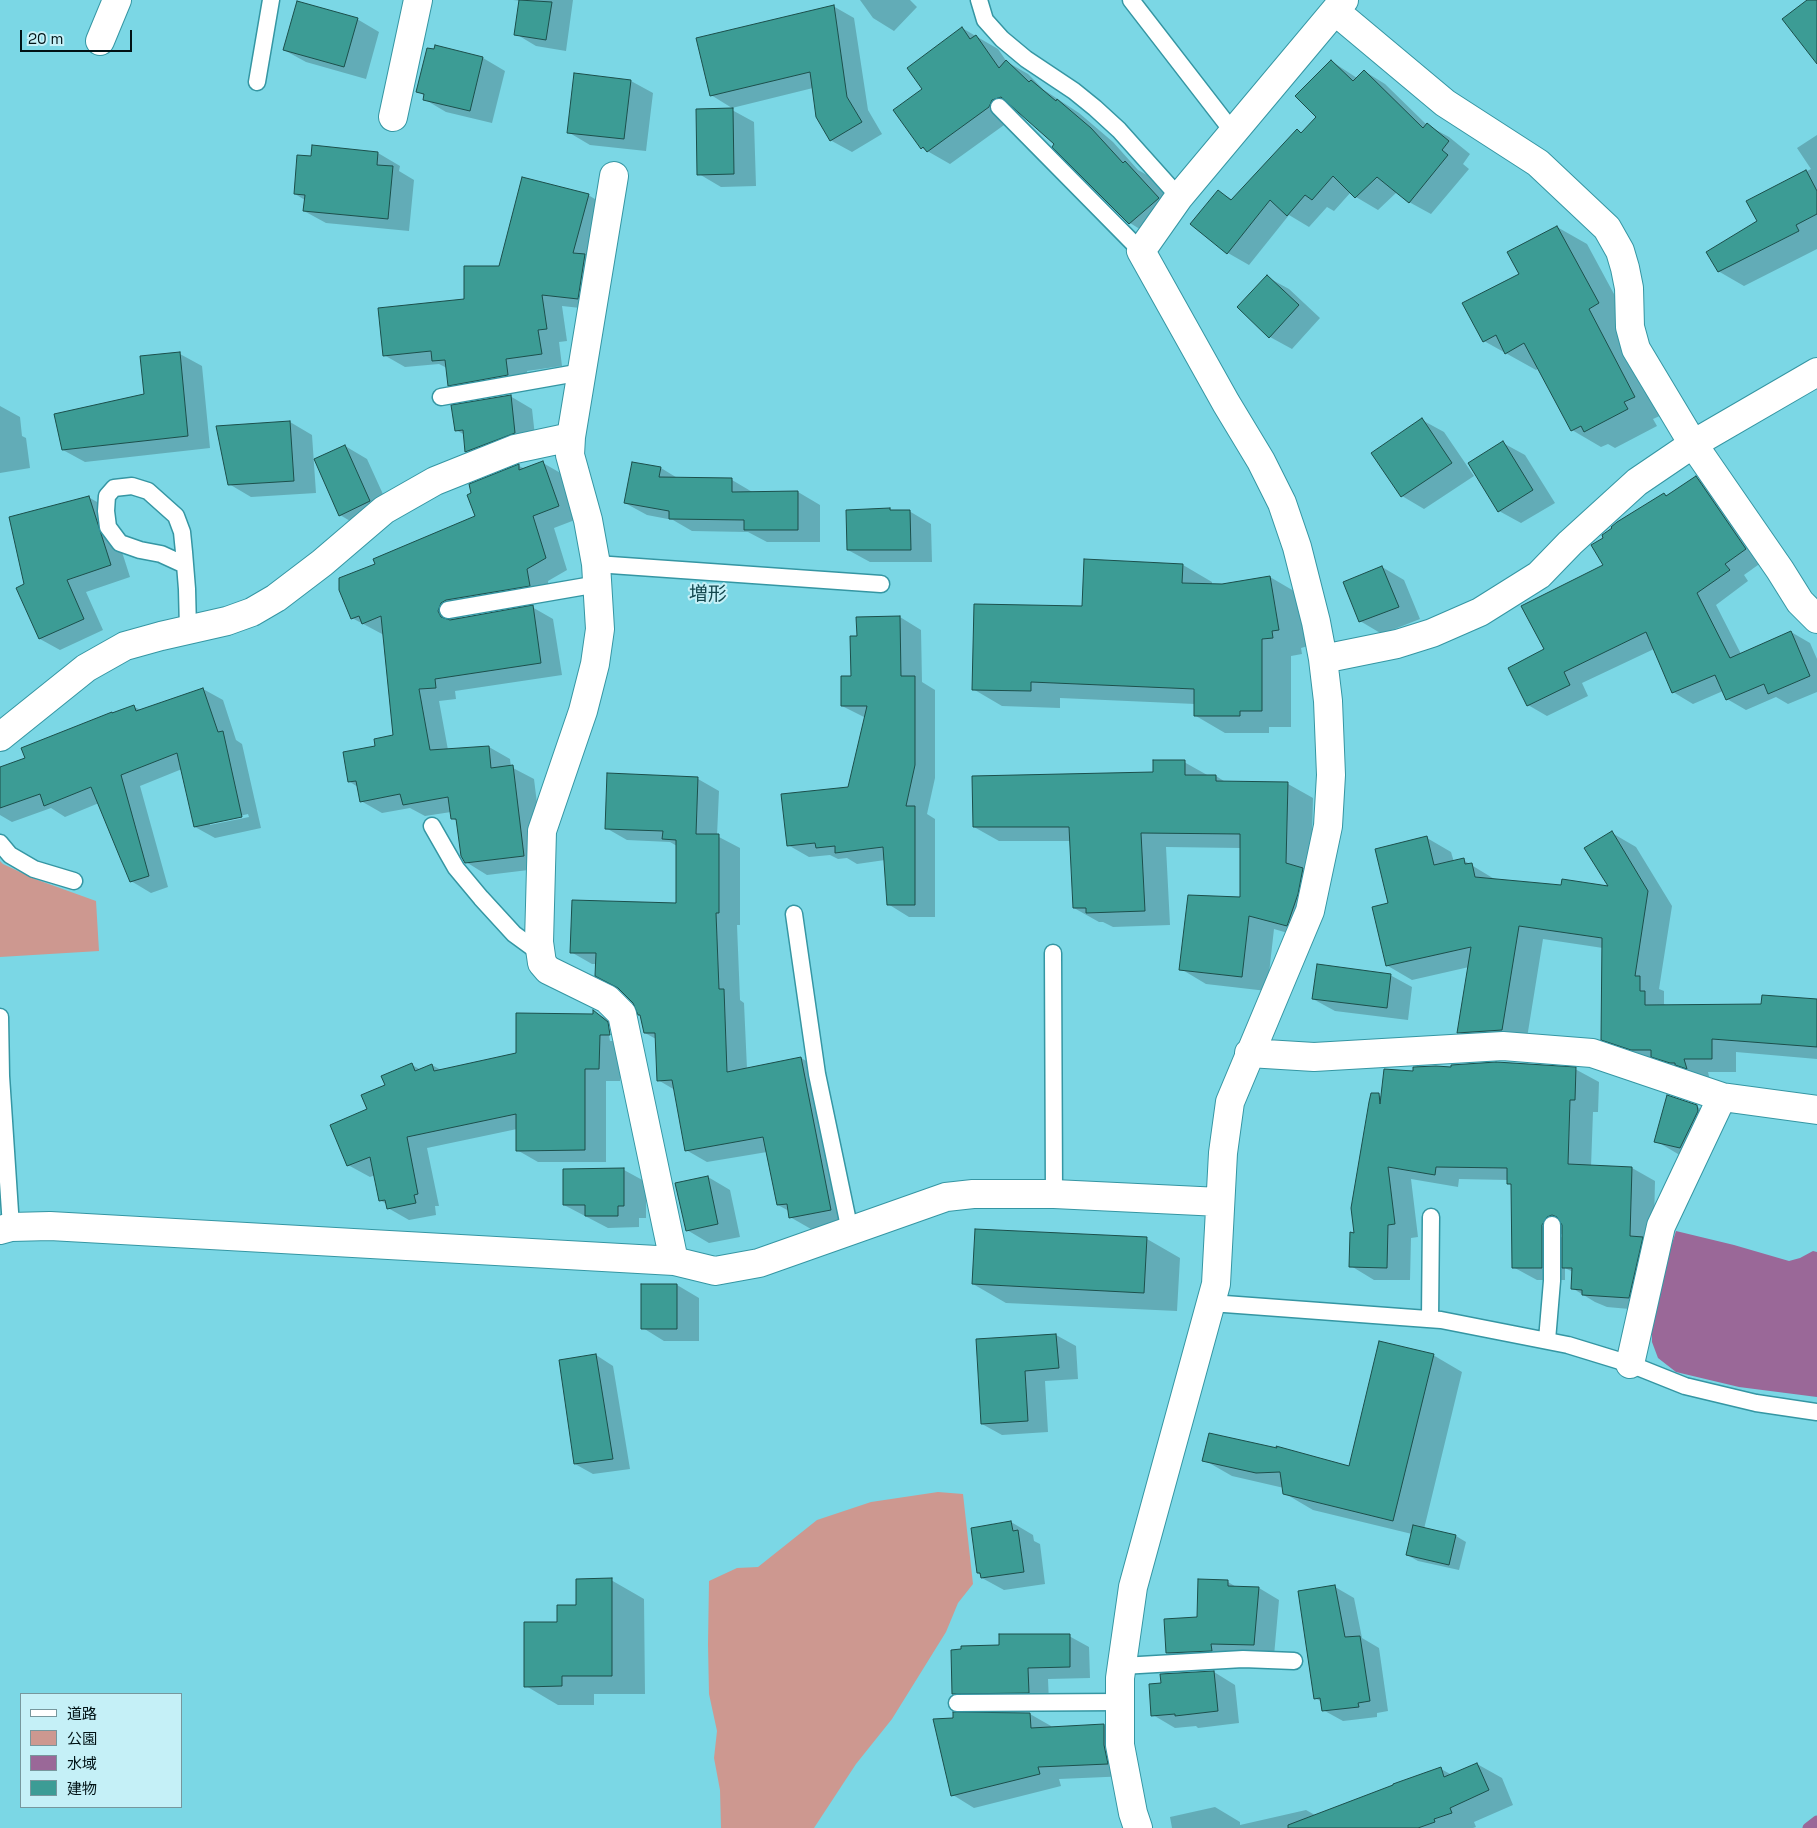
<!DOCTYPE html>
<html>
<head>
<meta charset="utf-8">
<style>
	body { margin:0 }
	#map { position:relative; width:1817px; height:1828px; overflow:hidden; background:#7bd7e5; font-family:"Space Grotesk","Noto Sans JP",sans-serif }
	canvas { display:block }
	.legend { position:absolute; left:20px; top:1693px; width:162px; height:115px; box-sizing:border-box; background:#c5f0f7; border:1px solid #77979d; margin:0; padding:6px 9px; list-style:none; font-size:15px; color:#011215 }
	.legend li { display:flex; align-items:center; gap:10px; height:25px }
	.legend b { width:25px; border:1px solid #77979d }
	.scale { position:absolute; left:20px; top:30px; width:112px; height:22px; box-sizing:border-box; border:2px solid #011215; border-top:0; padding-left:6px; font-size:15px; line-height:18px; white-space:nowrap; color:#011215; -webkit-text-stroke:4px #c5f0f7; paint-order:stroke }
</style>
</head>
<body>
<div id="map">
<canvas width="1817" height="1828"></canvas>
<ul class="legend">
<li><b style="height:6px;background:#fff"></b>道路</li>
<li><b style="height:14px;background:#cd9890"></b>公園</li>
<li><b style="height:14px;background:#9a6898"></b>水域</li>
<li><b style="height:14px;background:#3c9c95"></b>建物</li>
</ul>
<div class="scale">20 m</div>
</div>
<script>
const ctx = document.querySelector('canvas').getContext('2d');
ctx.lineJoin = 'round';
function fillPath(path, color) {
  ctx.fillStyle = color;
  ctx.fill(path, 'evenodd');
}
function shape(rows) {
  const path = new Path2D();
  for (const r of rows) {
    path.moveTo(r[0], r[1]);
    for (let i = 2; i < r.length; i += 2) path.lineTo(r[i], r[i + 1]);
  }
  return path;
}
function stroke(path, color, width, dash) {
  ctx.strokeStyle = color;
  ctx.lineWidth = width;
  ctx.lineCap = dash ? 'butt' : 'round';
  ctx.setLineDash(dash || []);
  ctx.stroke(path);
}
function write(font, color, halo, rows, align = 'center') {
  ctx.font = font + ' "Space Grotesk","Noto Sans JP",sans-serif';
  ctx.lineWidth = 4;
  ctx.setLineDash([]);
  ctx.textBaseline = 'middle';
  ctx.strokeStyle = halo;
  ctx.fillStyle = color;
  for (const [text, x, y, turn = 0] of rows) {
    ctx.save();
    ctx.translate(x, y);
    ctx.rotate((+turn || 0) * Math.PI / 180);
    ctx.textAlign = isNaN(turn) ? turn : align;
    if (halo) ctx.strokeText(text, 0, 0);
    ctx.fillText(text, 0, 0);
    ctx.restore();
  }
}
fillPath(shape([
	[0,861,3,864,35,879,96,901,99,951,0,957],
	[938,1492,963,1494,973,1584,958,1603,946,1632,892,1719,856,1764,814,1828,721,1828,720,1790,714,1758,717,1731,709,1694,708,1644,709,1581,737,1568,758,1567,817,1520,871,1502]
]), '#cd9890');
fillPath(shape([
	[1676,1231,1734,1245,1789,1261,1800,1258,1813,1251,1817,1252,1817,1397,1739,1387,1676,1372,1658,1358,1652,1342,1652,1318,1662,1275]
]), '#9a6898');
fillPath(shape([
	[513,0,573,0,566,51,536,46,516,34,521,1],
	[860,0,910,0,917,7,894,31,873,18],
	[833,6,854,18,868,110,882,134,852,152,830,140,813,88,732,108,711,95],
	[357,19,379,32,366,79,306,62,284,50],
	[962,28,998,49,1007,62,1028,74,1044,90,1079,113,1113,142,1138,170,1147,175,1179,211,1151,236,1130,223,1056,144,1018,109,1013,113,1011,120,950,164,922,148,924,89],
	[483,58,505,71,492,123,446,112,424,99,425,96,417,91],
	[1331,61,1357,78,1364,71,1385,84,1427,125,1449,137,1470,154,1463,164,1469,169,1431,214,1409,202,1397,192,1378,210,1356,197,1351,192,1334,211,1327,207,1309,227,1289,215,1249,265,1228,253,1219,192,1233,200,1297,131,1302,133,1317,117],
	[631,81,653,93,646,151,590,145,568,132],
	[732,110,754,122,756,186,721,187,699,174],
	[1817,135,1817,249,1744,286,1718,271,1759,222,1748,201,1811,169,1797,148],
	[378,153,400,166,399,171,414,180,409,231,326,223,304,211,305,200,295,194,312,157],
	[588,195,609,207,599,310,562,306,567,341,559,342,562,366,527,371,529,386,470,397,450,385,447,368,439,364,405,367,384,355,465,300,500,267],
	[1557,227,1587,244,1628,320,1664,414,1653,419,1657,426,1615,448,1608,444,1601,447,1572,430,1539,368,1536,370,1484,341,1521,274],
	[1267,277,1289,289,1320,318,1292,349,1270,337],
	[180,354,202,366,210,448,85,462,63,450,145,395],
	[510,396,532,409,536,445,488,464,467,451,465,435,456,430],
	[0,406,20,417,22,436,26,438,30,468,0,473],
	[1422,420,1444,432,1474,476,1424,509,1402,496],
	[290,422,312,435,316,493,251,497,229,484],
	[1503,443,1525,455,1555,503,1521,523,1499,511],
	[345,446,367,459,392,514,362,528,340,515],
	[543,463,564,475,580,518,554,528,567,570,548,581,550,597,462,614,461,619,532,607,553,619,562,675,455,691,456,699,439,701,448,750,489,747,510,759,511,767,534,779,545,868,487,875,466,862,457,821,452,818,451,812,425,816,410,808,382,813,361,801,358,787,350,782,376,747,395,736,384,635,352,618,376,564,477,517,519,466,525,469],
	[661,468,679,479,732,480,754,493,798,492,820,505,820,542,767,542,748,532,692,531,673,520,647,515,625,503],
	[1696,477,1715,489,1765,560,1744,575,1748,581,1716,605,1741,654,1791,632,1810,643,1817,659,1817,692,1788,704,1776,697,1746,710,1727,699,1723,691,1693,704,1673,692,1654,649,1582,683,1588,696,1547,716,1528,705,1545,650,1605,566,1664,494,1668,496],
	[88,497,108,508,130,577,86,592,103,630,60,650,40,639,26,585],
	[889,509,893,511,909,511,931,524,932,562,870,562,848,550],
	[1183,565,1212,582,1212,585,1222,585,1270,577,1299,594,1308,646,1301,648,1302,654,1291,656,1291,727,1269,727,1269,733,1225,733,1196,716,1195,704,1060,698,1060,708,1002,706,973,689,1083,608],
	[1382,567,1404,580,1420,619,1382,634,1360,621],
	[900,617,921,630,922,682,935,690,935,778,927,814,935,819,935,917,909,917,888,904,885,860,857,864,847,858,838,859,830,855,809,857,788,845,849,788,866,718,842,706,852,678,858,638,857,618],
	[203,689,223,700,236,740,242,744,261,828,215,838,195,827,182,769,140,786,168,887,151,893,131,881,99,803,65,817,51,808,12,822,0,815,0,769,27,759,134,707,141,710],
	[248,814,249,817,210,825,210,823],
	[1184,762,1209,776,1216,776,1227,783,1288,784,1313,798,1311,874,1312,940,1274,929,1267,991,1206,984,1181,969,1241,899,1241,848,1166,847,1170,925,1113,927,1103,922,1099,922,1074,908,1071,841,999,841,974,827,1154,773],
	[608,774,698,779,719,791,717,836,740,848,740,925,737,925,740,1000,744,1003,747,1069,801,1058,822,1070,851,1221,811,1229,790,1217,789,1211,778,1205,767,1152,707,1162,686,1150,675,1090,658,1080,656,1039,645,1033,641,1015,634,1002,597,964,592,964,571,952,677,904,677,846,670,842,627,840,606,828],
	[1612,833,1636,847,1672,906,1659,989,1664,991,1664,1004,1668,1006,1762,1005,1817,1001,1817,1059,1736,1052,1736,1072,1708,1072,1710,1081,1677,1070,1665,1063,1657,1063,1627,1053,1602,1039,1603,948,1543,939,1526,1044,1482,1046,1458,1032,1469,967,1412,980,1388,966,1389,904,1427,838,1451,852,1454,862,1463,860,1496,880,1562,886,1611,887],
	[1390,975,1412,987,1408,1020,1335,1011,1313,999],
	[594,1012,615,1023,620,1047,620,1081,606,1081,606,1162,538,1162,517,1150,517,1129,427,1148,439,1206,435,1206,436,1215,409,1220,388,1208,388,1205,380,1200,375,1175,370,1177,348,1165,369,1110,387,1086,412,1065,421,1070,432,1065,441,1070,517,1054,594,1015],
	[607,1025,610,1025,613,1041,610,1041],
	[1452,1068,1575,1069,1599,1082,1598,1112,1593,1112,1591,1167,1632,1168,1655,1181,1652,1311,1607,1307,1595,1302,1572,1288,1573,1272,1565,1268,1565,1280,1537,1280,1513,1267,1512,1185,1508,1183,1508,1180,1459,1179,1458,1187,1411,1179,1418,1237,1411,1238,1410,1280,1374,1280,1351,1266,1378,1095,1382,1097,1414,1072],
	[1537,1220,1563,1235,1563,1238,1536,1222],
	[1696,1106,1718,1119,1703,1160,1678,1154,1656,1141],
	[624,1170,646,1182,646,1218,639,1218,639,1227,608,1228,564,1205],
	[708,1177,730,1190,740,1237,709,1243,687,1230],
	[976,1230,1147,1239,1180,1258,1177,1311,1006,1303,973,1284],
	[677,1285,699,1298,699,1341,664,1341,643,1328],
	[1056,1335,1076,1346,1078,1379,1045,1381,1048,1432,1002,1435,982,1424,977,1340],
	[596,1355,613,1366,630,1469,593,1474,575,1464],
	[1433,1355,1462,1372,1424,1529,1456,1536,1466,1542,1459,1570,1418,1561,1407,1555,1412,1534,1313,1510,1284,1493,1284,1488,1232,1476,1204,1460,1350,1468],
	[1011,1522,1033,1535,1034,1541,1040,1544,1045,1584,1004,1590,982,1578,981,1575,978,1573],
	[611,1580,644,1599,645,1694,594,1694,594,1705,558,1705,526,1686,558,1623],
	[1200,1580,1228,1582,1238,1588,1259,1588,1279,1600,1274,1656,1188,1664,1167,1653,1198,1619],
	[1335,1587,1354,1598,1362,1638,1379,1648,1388,1711,1377,1713,1377,1717,1343,1721,1323,1710,1322,1702,1315,1698],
	[1069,1636,1089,1647,1090,1678,1048,1679,1049,1703,973,1705,954,1693,962,1651],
	[1214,1672,1235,1685,1239,1723,1198,1728,1196,1726,1175,1728,1153,1715],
	[1030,1714,1051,1726,1052,1728,1104,1725,1126,1738,1129,1776,1059,1779,1061,1786,974,1808,953,1795],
	[1477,1764,1502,1778,1513,1805,1474,1822,1476,1827,1473,1828,1172,1828,1170,1817,1215,1807,1240,1822,1240,1825,1306,1810,1315,1815,1441,1769,1452,1775]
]), '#0003');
stroke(shape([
	[1808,1828,1817,1821]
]), '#9a6898', 11);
const building = shape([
	[519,0,552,2,546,40,514,35,519,0],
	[1807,0,1817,0,1817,64,1782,19,1807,0],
	[297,1,358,18,344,67,283,50,297,1],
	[834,5,847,97,862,122,830,141,816,117,810,72,710,96,696,38,834,5],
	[962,27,970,39,976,35,999,68,1006,60,1029,82,1031,80,1056,101,1057,99,1091,128,1123,163,1125,161,1159,198,1129,224,1052,147,1054,144,1001,97,992,100,989,107,927,152,923,147,921,149,893,110,922,89,907,68,962,27],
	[435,45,483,57,470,111,423,100,424,94,416,92,427,48,434,49,435,45],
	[1331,60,1353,81,1364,70,1423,128,1427,123,1449,141,1442,150,1448,155,1409,203,1377,177,1355,198,1333,176,1312,200,1305,195,1287,216,1270,200,1227,254,1190,224,1218,190,1231,200,1297,129,1301,133,1316,117,1295,96,1331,60],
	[574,73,631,80,624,139,567,133,574,73],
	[733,108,734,174,697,175,696,109,733,108],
	[312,145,378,152,377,165,393,166,388,219,303,211,305,195,294,194,297,155,311,156,312,145],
	[1806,170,1817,191,1817,214,1796,225,1799,231,1718,272,1706,252,1757,221,1746,201,1806,170],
	[522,177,589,194,573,253,585,254,578,299,542,295,547,329,538,330,542,354,506,359,508,375,448,386,445,360,432,361,431,351,383,356,378,308,464,299,464,266,499,266,522,177],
	[1557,226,1599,303,1589,309,1635,397,1624,402,1628,409,1584,432,1581,426,1571,431,1524,343,1505,354,1496,335,1483,342,1462,303,1519,274,1507,252,1557,226],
	[1267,275,1299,305,1269,338,1237,307,1267,275],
	[180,352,188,436,62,450,54,414,144,394,140,356,180,352],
	[511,395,515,433,465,452,463,430,455,431,451,405,511,395],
	[1422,418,1452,463,1401,497,1371,453,1422,418],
	[290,421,294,481,228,485,216,426,290,421],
	[1503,441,1533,490,1498,512,1468,463,1503,441],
	[345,445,370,501,339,516,314,459,345,445],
	[543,461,559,506,533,516,546,558,527,569,530,586,446,600,441,603,438,611,441,617,450,620,533,605,541,663,435,679,436,688,419,689,430,750,489,746,491,768,513,765,524,856,465,863,461,856,456,819,451,819,448,797,403,805,400,794,360,802,356,781,348,782,343,752,375,746,374,739,393,735,381,616,362,624,359,616,351,619,339,590,339,578,375,564,373,559,475,516,467,495,471,493,469,484,519,464,519,470,543,461],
	[632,462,661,467,659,477,732,478,732,492,798,491,798,530,744,530,744,520,669,519,669,511,624,503,632,462],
	[1696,476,1746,549,1725,564,1730,570,1697,593,1730,658,1791,631,1810,676,1768,694,1764,684,1726,700,1715,675,1672,693,1646,632,1564,672,1570,685,1527,706,1508,668,1544,649,1521,606,1603,565,1591,545,1603,538,1602,535,1612,528,1611,527,1617,522,1664,493,1666,496,1696,476],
	[89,496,111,565,67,580,84,619,39,639,16,588,24,584,9,517,89,496],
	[890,508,890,510,910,510,911,550,847,550,846,510,890,508],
	[1084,559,1183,564,1182,583,1222,584,1270,576,1279,630,1272,631,1273,638,1262,639,1262,711,1240,711,1240,716,1194,716,1194,689,1031,682,1031,691,972,690,974,604,1082,606,1084,559],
	[1382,566,1399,607,1359,622,1343,582,1382,566],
	[900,616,901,676,915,676,915,765,906,806,915,806,915,905,887,905,883,847,835,853,835,846,816,848,815,843,787,846,781,794,848,787,867,706,841,706,841,676,851,676,850,636,857,636,856,617,900,616],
	[203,688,218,732,223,731,242,817,194,827,177,753,121,775,149,876,130,882,91,787,44,806,40,794,0,808,0,767,25,758,21,748,112,712,112,713,134,705,136,711,203,688],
	[1153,760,1185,760,1185,775,1216,775,1216,781,1288,782,1286,863,1303,868,1298,894,1287,926,1249,916,1242,977,1179,970,1188,895,1240,897,1240,834,1141,833,1145,911,1086,913,1086,908,1073,908,1069,827,973,827,972,776,1153,772,1153,760],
	[607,773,698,777,696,834,719,834,719,913,716,913,719,989,724,989,727,1072,801,1057,831,1210,789,1218,787,1204,777,1205,763,1137,685,1151,672,1080,657,1081,655,1033,644,1033,640,1015,638,1015,633,1003,618,988,595,976,596,953,570,953,572,900,676,903,676,840,662,839,663,831,605,829,607,773],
	[1612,831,1648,891,1635,976,1640,976,1640,991,1645,991,1645,1005,1761,1004,1762,995,1817,999,1817,1047,1712,1039,1712,1059,1684,1059,1687,1069,1675,1065,1675,1063,1670,1063,1651,1057,1651,1050,1631,1050,1601,1040,1602,938,1519,926,1502,1030,1457,1033,1471,947,1386,966,1372,907,1388,903,1375,849,1427,836,1434,865,1464,858,1465,864,1472,863,1475,877,1561,885,1562,879,1608,886,1584,848,1612,831],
	[1317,964,1391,974,1387,1008,1312,999,1317,964],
	[593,1010,608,1022,610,1035,600,1035,599,1069,585,1069,585,1150,516,1151,516,1114,407,1137,418,1194,414,1195,416,1203,387,1209,385,1200,379,1201,370,1157,347,1166,330,1125,367,1109,361,1095,385,1085,381,1076,412,1063,415,1071,432,1064,434,1071,516,1053,516,1013,593,1014,593,1010],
	[1496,1062,1576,1067,1575,1100,1570,1100,1568,1164,1632,1167,1630,1236,1643,1237,1629,1298,1582,1295,1582,1290,1571,1289,1572,1268,1562,1268,1562,1225,1557,1217,1552,1215,1547,1217,1542,1225,1542,1268,1512,1268,1511,1184,1507,1184,1507,1168,1436,1167,1435,1175,1388,1167,1395,1224,1388,1225,1387,1268,1349,1267,1350,1232,1354,1233,1351,1208,1369,1102,1371,1093,1379,1093,1380,1104,1384,1069,1413,1071,1413,1067,1436,1066,1451,1067,1451,1065,1496,1062],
	[1667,1095,1697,1105,1698,1111,1680,1148,1654,1142,1667,1095],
	[624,1168,624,1206,618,1206,618,1216,585,1216,585,1205,563,1205,563,1169,624,1168],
	[708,1176,718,1224,686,1231,675,1183,708,1176],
	[975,1229,1147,1237,1144,1293,972,1284,975,1229],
	[641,1284,677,1284,677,1329,641,1329,641,1284],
	[1056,1334,1059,1368,1025,1371,1028,1421,981,1424,976,1339,1056,1334],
	[1379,1341,1434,1354,1393,1521,1283,1494,1280,1472,1256,1473,1202,1461,1209,1433,1277,1448,1276,1446,1349,1466,1379,1341],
	[596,1354,613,1459,574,1464,559,1360,596,1354],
	[1011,1521,1013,1531,1018,1530,1024,1572,981,1578,980,1573,977,1573,971,1528,1011,1521],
	[1413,1525,1456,1535,1449,1565,1406,1555,1413,1525],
	[612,1578,612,1676,562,1676,562,1686,524,1687,524,1622,557,1622,557,1605,576,1605,576,1579,612,1578],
	[1198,1579,1228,1580,1228,1586,1259,1587,1254,1645,1211,1644,1212,1651,1166,1653,1164,1619,1197,1617,1198,1579],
	[1335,1585,1345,1637,1360,1636,1370,1701,1358,1703,1359,1707,1322,1711,1320,1698,1314,1699,1298,1591,1335,1585],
	[999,1634,1070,1634,1070,1667,1028,1668,1029,1693,952,1694,951,1650,961,1649,961,1646,999,1645,999,1634],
	[1214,1671,1218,1711,1175,1716,1175,1714,1151,1716,1149,1684,1161,1683,1160,1674,1214,1671],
	[953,1712,1030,1713,1031,1728,1104,1724,1104,1745,1108,1764,1038,1767,1040,1774,951,1796,933,1719,953,1718,953,1712],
	[1477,1763,1489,1790,1450,1808,1452,1813,1434,1819,1435,1822,1418,1828,1288,1828,1288,1825,1393,1785,1393,1784,1441,1767,1444,1777,1477,1763]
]);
fillPath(building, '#3c9c95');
stroke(building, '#1c4f4b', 1);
const lane = shape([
	[979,0,985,20,1002,39,1026,59,1074,91,1095,108,1119,130,1179,197],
	[1131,0,1233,132],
	[257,82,271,0],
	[999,107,1141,251],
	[441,397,582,372],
	[596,564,881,584],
	[185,565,161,554,140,550,120,543,108,527,106,511,107,496,114,488,132,486,148,491,176,516,182,532,184,552,187,589,188,629],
	[448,610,598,584],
	[432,826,456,868,481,898,514,934,540,953],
	[0,843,10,855,34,869,74,881],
	[794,914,817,1074,850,1231],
	[1053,953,1054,1194],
	[0,1017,1,1076,11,1227],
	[1211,1303,1441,1320,1568,1345,1630,1364,1685,1386,1756,1403,1817,1412],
	[1430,1319,1431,1217],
	[1547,1340,1552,1281,1552,1225],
	[1122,1666,1243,1659,1294,1661],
	[957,1703,1120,1702]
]);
const street = shape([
	[1335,11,1445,103,1538,163,1607,228,1620,251,1625,268,1629,288,1630,327,1636,349,1693,444,1780,570,1800,602,1817,619],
	[100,41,117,0],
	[393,117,418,0],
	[614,176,571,437,570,455,588,520,596,564,600,629,595,664,583,711,542,831,539,942,542,963,548,970,607,999,622,1014,674,1261],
	[1323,659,1397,644,1432,633,1480,612,1539,575,1570,543,1637,482,1693,444,1817,372],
	[0,737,86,668,125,646,161,636,227,621,252,612,276,598,322,563,384,510,435,481,515,449,571,437],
	[1249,1053,1314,1057,1503,1046,1592,1053,1722,1097,1817,1110],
	[0,1230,11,1227,50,1226,674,1261,715,1271,759,1263,946,1197,973,1194,1054,1194,1220,1202],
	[1630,1364,1661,1226,1722,1097],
	[1138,1828,1133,1813,1120,1745,1120,1678,1133,1587,1216,1284,1223,1153,1230,1102,1310,911,1328,826,1331,775,1328,701,1323,659,1316,622,1297,547,1282,503,1261,461,1226,403,1141,251,1179,197,1344,0]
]);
stroke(lane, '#3596a3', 19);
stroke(street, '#3596a3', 30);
stroke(lane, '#fff', 16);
stroke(street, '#fff', 28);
write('19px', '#14474e', '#c5f0f7', [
	["増形",708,595]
]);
</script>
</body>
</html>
